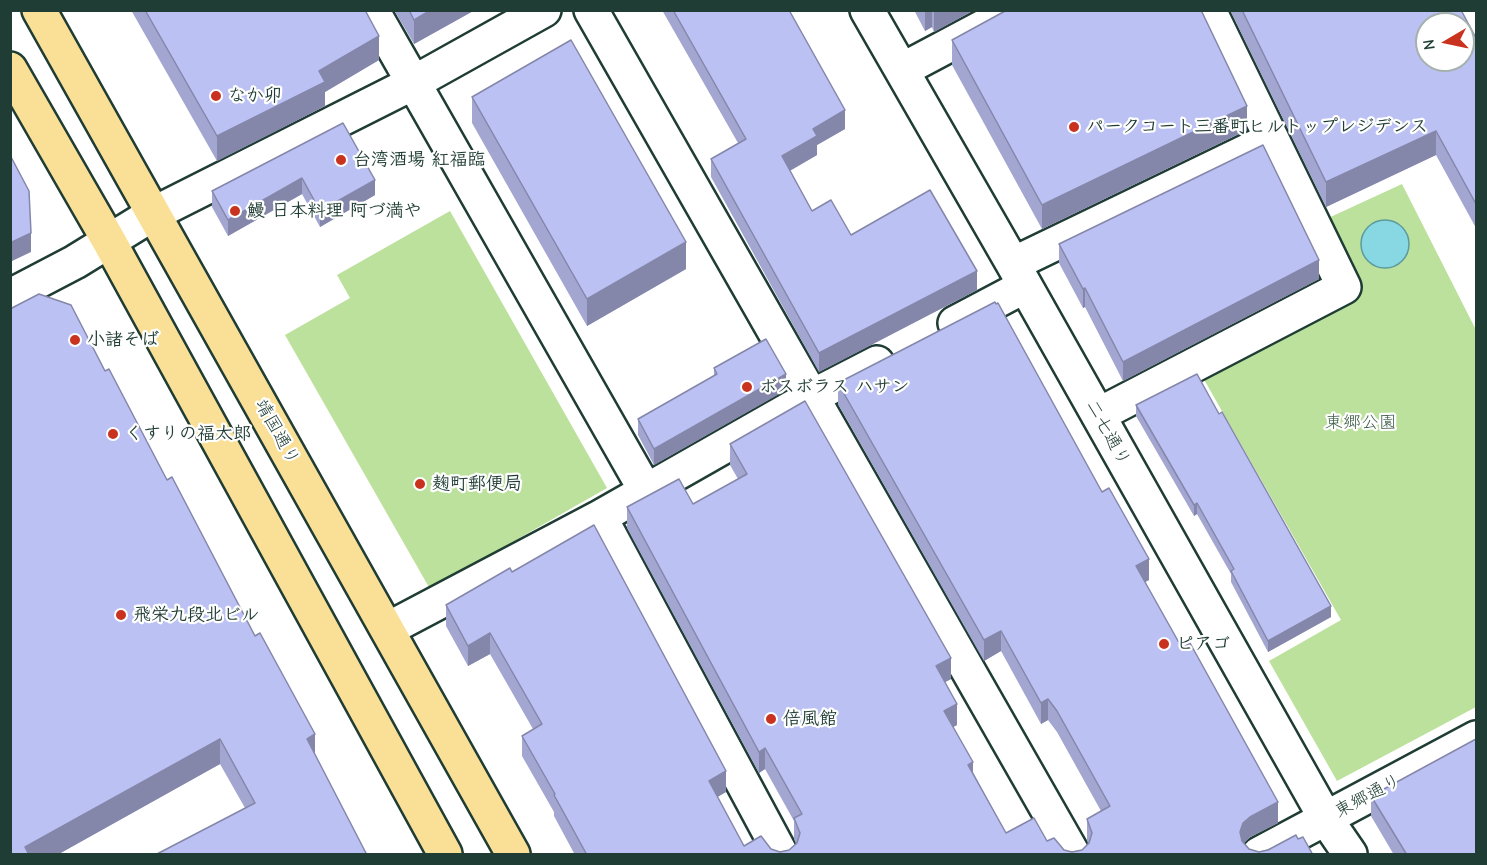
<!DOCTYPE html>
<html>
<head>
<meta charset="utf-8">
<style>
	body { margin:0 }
	#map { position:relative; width:1487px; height:865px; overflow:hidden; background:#fff; font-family:"Comic Neue",sans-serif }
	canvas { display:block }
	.frame { position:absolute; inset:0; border:12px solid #1f3d34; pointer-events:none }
	.north { position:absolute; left:1415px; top:12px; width:60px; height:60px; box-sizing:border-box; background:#fff; border:2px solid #a5b1ae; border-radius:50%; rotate:261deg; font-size:16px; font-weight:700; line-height:24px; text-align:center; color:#1f3d34 }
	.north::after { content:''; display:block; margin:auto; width:21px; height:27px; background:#c8321e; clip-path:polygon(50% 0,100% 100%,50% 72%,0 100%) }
</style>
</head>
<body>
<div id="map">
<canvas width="1487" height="865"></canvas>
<div class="frame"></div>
<div class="north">N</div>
</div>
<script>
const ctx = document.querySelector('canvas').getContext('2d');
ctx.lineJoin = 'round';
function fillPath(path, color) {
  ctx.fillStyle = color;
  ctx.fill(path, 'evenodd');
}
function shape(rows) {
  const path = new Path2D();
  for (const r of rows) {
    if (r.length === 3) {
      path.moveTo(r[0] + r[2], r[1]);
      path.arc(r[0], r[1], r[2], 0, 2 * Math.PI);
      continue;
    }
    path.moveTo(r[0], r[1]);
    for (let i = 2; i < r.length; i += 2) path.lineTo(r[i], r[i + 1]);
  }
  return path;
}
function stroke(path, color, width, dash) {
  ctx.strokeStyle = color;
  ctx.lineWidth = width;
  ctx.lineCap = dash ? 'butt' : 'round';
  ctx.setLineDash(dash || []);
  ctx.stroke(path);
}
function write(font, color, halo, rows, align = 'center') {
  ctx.font = font + ' "Comic Neue","Klee One",sans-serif';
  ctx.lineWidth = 4.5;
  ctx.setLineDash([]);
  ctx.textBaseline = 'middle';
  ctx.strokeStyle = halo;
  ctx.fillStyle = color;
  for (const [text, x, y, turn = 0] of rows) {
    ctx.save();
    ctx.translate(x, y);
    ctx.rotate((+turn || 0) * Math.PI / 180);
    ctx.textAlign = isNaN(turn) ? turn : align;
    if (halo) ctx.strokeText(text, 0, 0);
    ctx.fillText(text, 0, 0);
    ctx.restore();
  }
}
fillPath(shape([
	[1402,184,1476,330,1476,707,1337,781,1269,661,1341,620,1202,376,1357,295,1324,220],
	[450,211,607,488,430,589,285,335,350,298,337,275]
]), '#bce19c');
const water = shape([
	[1385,244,24]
]);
fillPath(water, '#87d8e2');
stroke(water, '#5d9a9c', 1.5);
const minor = shape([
	[372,10,646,491],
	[591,10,1073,854],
	[867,10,1013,264,1326,819,1350,854],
	[902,70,1015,10],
	[1013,264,1272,139],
	[10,296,75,262,153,214,413,83,544,10],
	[955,323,1025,286],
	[1098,415,1344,287,1209,10],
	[600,517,781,854],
	[388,629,600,517,811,397,877,363],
	[1259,854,1476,738]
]);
const major = shape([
	[39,10,513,854],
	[10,69,109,241,445,854]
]);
stroke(minor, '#1f3d34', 38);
stroke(major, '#1f3d34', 38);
stroke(minor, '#fff', 33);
stroke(major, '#fadf96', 33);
fillPath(shape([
	[131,10,365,10,379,60,325,92,325,106,217,161],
	[394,10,475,10,414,44],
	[662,10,789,10,845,129,817,145,817,155,790,171,812,211,851,235,977,290,819,372,711,177,711,159,738,143],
	[914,10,974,10,934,32,932,27,925,31],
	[1230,10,1461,10,1476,38,1476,228,1436,155,1326,207],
	[952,40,1247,130,1042,229,952,65],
	[472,97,686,269,587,326,472,123],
	[343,123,375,195,320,227,302,194,228,236,212,207,212,191],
	[1059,244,1319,279,1123,381,1085,307,1083,308,1059,263],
	[714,368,786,390,654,465,638,435,638,419,714,376],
	[105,371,167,480,315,755,367,855,245,808,220,764,57,855,10,855],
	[838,383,1149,580,1145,582,1278,823,1250,837,1244,843,1249,849,1259,852,1298,839,1313,855,575,855,554,816,554,812,522,756,522,736,533,729,490,654,468,666,446,626,446,605,512,572,726,792,717,797,744,846,771,849,780,852,789,850,796,844,794,839,794,821,765,769,759,773,627,528,627,507,693,504,738,479,730,465,730,444,951,679,945,682,957,725,953,727,973,772,1006,833,1047,841,1064,850,1072,852,1082,850,1088,844,1087,840,1087,819,1101,811,1057,732,1048,720,1041,724,1001,651,984,661,838,404],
	[1136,405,1331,617,1268,652,1231,582,1231,574,1197,514,1194,516,1136,416],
	[1371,796,1476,855,1394,855,1371,816]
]), '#a2a6d1');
fillPath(shape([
	[431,10,475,10,414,44,414,20],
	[925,10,932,10,932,27,925,31],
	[934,10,974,10,934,32],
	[379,36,379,60,325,92,325,106,217,161,217,136,319,71],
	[1247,106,1247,130,1042,229,1042,205],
	[845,110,845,129,817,145,817,155,782,175,782,156,813,129],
	[1436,131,1436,155,1326,207,1326,182],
	[302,178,302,194,228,236,228,220],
	[375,180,375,195,320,227,320,211],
	[31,233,31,252,10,262,10,243],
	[686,242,686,269,587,326,587,299],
	[1319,260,1319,279,1123,381,1123,362],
	[977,271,977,290,819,372,819,353],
	[1085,288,1085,307,1083,308,1083,289],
	[786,374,786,390,654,465,654,449],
	[1197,503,1197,514,1194,516,1194,505],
	[1149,559,1149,580,1136,587,1136,566],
	[1331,606,1331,617,1268,652,1268,641],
	[1001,631,1001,651,984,661,984,640],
	[490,633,490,654,468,666,468,646],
	[951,658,951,679,936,687,936,666],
	[1048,699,1048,720,1041,724,1041,703],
	[957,704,957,725,944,732,944,711],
	[315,734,315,759,307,739],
	[220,739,220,764,57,855,25,855,25,847],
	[765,748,765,769,759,773,759,752],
	[973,762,973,783,968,765],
	[726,771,726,792,709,802,709,781],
	[1278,802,1278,823,1250,837,1243,844,1240,853,1240,832,1243,823,1250,817]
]), '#8487aa');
const building = shape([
	[145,10,365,10,379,36,319,71,325,82,217,136,145,10],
	[409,10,431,10,414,20,409,10],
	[673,10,789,10,845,110,813,129,817,136,782,156,812,211,831,200,851,235,930,190,977,271,819,353,711,159,746,139,673,10],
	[1007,10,1201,10,1247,106,1042,205,952,40,1007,10],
	[1242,10,1461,10,1476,38,1476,204,1436,131,1326,182,1242,10],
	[1427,24,1463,24,1463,60,1427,60,1427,24],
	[571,40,686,242,587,299,472,97,571,40],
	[343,123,375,180,320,211,302,178,228,220,212,191,343,123],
	[1263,145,1319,260,1123,362,1085,288,1083,289,1059,244,1263,145],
	[10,155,29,191,31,233,10,243,10,155],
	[39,294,71,305,105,371,109,369,167,480,172,477,255,636,260,633,315,734,307,739,367,855,155,855,255,803,220,739,25,847,29,855,10,855,10,309,39,294],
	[995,302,996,304,998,303,1102,492,1109,488,1149,559,1136,566,1182,648,1190,643,1278,802,1250,817,1243,823,1240,832,1242,841,1249,849,1259,852,1268,850,1296,835,1298,839,1303,837,1313,855,587,855,554,795,555,794,522,736,542,724,490,633,468,646,446,605,510,568,512,572,594,525,726,771,709,781,744,846,761,836,771,849,780,852,789,850,797,843,800,833,794,818,802,814,765,748,759,752,627,507,679,479,693,504,747,474,730,444,805,401,951,658,936,666,957,704,944,711,973,762,968,765,1006,833,1034,818,1047,841,1054,838,1064,850,1072,852,1082,850,1089,843,1092,833,1087,819,1110,806,1057,711,1048,699,1041,703,1001,631,984,640,838,383,995,302],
	[766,339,786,374,654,449,638,419,717,374,714,368,766,339],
	[1197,374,1219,414,1222,412,1331,606,1268,641,1231,571,1234,569,1197,503,1194,505,1136,405,1197,374],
	[1476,739,1476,855,1407,855,1371,796,1476,739]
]);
fillPath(building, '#bcc1f3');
stroke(building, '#8487aa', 1.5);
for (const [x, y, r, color] of [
	[216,96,6,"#c8321e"],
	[1074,127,6,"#c8321e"],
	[341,160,6,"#c8321e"],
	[235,211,6,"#c8321e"],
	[75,340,6,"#c8321e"],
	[747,387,6,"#c8321e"],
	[113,434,6,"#c8321e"],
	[420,484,6,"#c8321e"],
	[121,615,6,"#c8321e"],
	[1164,644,6,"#c8321e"],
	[771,719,6,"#c8321e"]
]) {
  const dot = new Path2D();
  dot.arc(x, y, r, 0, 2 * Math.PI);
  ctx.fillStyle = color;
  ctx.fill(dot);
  stroke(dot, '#fff', 2);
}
write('bold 18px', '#1f3d34', '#fff', [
	["なか卯",228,96],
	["パークコート三番町ヒルトップレジデンス",1086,127],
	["台湾酒場 紅福臨",353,160],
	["鰻 日本料理 阿づ満や",247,211],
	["小諸そば",87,340],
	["ボスボラス ハサン",759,387],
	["くすりの福太郎",125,434],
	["麹町郵便局",432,484],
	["飛栄九段北ビル",133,615],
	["ピアゴ",1176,644],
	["倍風館",783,719]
], 'left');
write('18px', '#3e5e49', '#fff', [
	["東郷公園",1361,423]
]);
write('18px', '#1f3d34', '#fff', [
	["靖国通り",277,432,61],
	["二七通り",1108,433,61],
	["東郷通り",1368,796,-28]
]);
</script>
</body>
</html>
